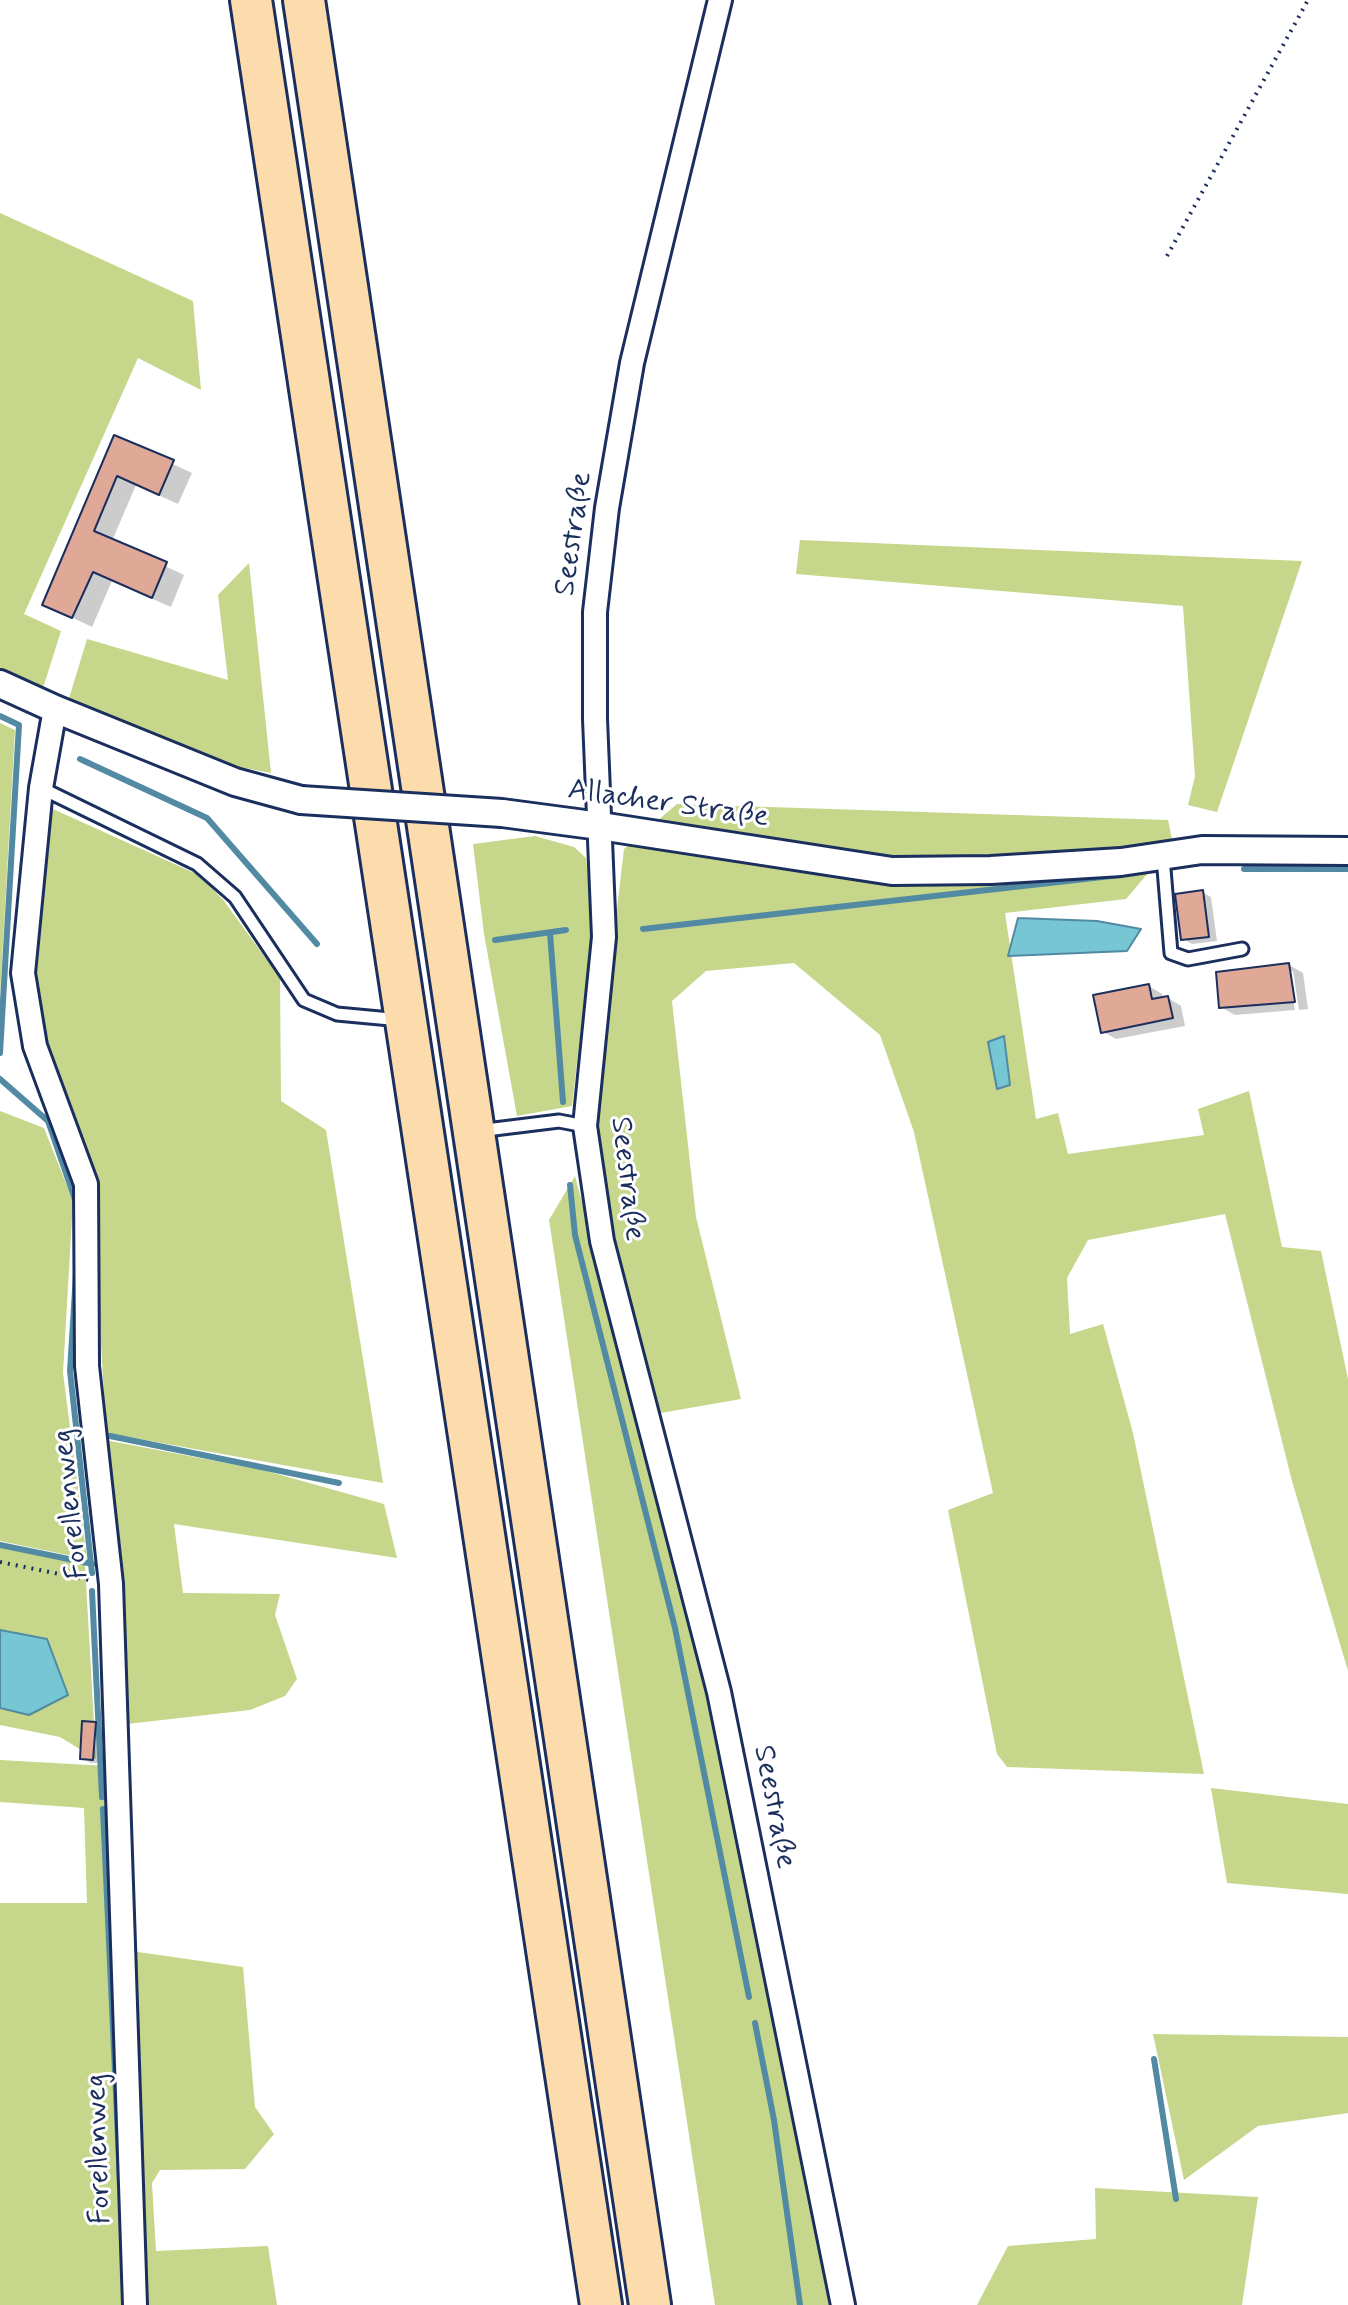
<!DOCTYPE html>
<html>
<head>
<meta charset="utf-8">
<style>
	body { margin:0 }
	canvas { display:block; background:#fff }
</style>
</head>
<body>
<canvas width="1348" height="2305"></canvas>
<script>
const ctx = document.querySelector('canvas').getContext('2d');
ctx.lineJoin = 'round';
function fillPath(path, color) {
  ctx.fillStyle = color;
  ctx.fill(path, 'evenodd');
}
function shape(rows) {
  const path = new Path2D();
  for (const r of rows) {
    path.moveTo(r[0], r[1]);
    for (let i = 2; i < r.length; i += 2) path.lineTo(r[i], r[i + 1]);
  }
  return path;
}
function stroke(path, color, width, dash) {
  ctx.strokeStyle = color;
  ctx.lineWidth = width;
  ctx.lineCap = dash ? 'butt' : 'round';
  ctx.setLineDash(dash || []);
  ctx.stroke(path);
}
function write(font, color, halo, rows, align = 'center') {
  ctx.font = font + ' Mynerve,sans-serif';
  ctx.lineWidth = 6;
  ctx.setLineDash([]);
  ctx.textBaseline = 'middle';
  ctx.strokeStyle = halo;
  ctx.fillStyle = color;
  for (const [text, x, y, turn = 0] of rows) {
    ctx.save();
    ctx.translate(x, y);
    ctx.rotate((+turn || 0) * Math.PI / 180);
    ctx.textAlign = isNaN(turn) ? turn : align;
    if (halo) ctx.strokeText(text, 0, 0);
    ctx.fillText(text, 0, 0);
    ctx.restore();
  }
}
fillPath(shape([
	[0,213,193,301,201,390,138,358,24,614,61,631,43,688,0,669],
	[800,540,1302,561,1217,812,1188,805,1195,776,1183,606,796,574],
	[249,563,271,773,225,764,67,705,87,639,228,680,218,595],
	[0,723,15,730,0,996],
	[677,804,1168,820,1173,844,1126,899,1005,913,1036,1119,1058,1113,1068,1154,1204,1135,1198,1109,1249,1091,1282,1247,1321,1251,1348,1379,1348,1671,1292,1481,1225,1214,1088,1240,1067,1278,1070,1334,1103,1324,1133,1433,1204,1774,1007,1767,997,1754,948,1510,993,1493,914,1132,880,1035,794,963,706,971,672,1001,696,1217,741,1399,655,1414,608,1240,591,1129,624,849],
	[53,809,201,876,224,901,280,978,281,1101,326,1130,383,1483,106,1433,92,1179,40,1046,33,978,41,837],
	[535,836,574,847,586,858,593,924,572,1106,517,1116,484,934,473,844],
	[0,1111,44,1128,73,1201,63,1373,87,1559,0,1541],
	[575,1176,698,1638,835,2305,715,2305,549,1220],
	[105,1440,263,1470,384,1504,397,1558,174,1524,183,1593,280,1594,275,1615,297,1679,285,1696,250,1710,127,1724],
	[0,1547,85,1565,96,1759,60,1737,0,1725],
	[0,1760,107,1766,131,1951,243,1967,255,2107,274,2134,245,2169,160,2170,152,2183,156,2251,268,2246,277,2305,0,2305,0,1903,87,1903,84,1808,0,1802],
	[1211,1788,1348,1804,1348,1894,1227,1883],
	[1153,2034,1348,2037,1348,2113,1258,2126,1184,2180],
	[1095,2188,1258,2197,1242,2305,977,2305,1008,2246,1096,2239]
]), '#c6d68a');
const water = shape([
	[1018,918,1097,921,1141,929,1127,951,1008,956,1018,918],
	[1004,1036,1010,1085,997,1089,988,1042,1004,1036],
	[0,1630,47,1639,68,1695,29,1715,0,1708,0,1630]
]);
fillPath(water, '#77c6d3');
stroke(water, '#528aa4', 2);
fillPath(shape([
	[116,437,192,473,178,504,136,485,112,541,184,575,171,607,112,581,92,627,44,604],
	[1202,892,1211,897,1217,941,1192,944,1183,939],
	[1289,965,1303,973,1308,1009,1299,1010,1293,971,1288,971,1295,1010,1235,1015,1221,1007],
	[1149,986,1162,994,1163,998,1168,998,1181,1006,1185,1026,1116,1039,1102,1031],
	[95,1724,104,1729,101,1763,91,1763,82,1758]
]), '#0003');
stroke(shape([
	[0,716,19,725,0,1053],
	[80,759,207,818,317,944],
	[1244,869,1348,869],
	[643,929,1120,875],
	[550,933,563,1102],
	[495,940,566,930],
	[0,1079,48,1121,78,1208],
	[570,1185,575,1235,675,1628,749,1997],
	[76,1274,70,1371,92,1573],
	[110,1436,339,1483],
	[0,1545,93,1564],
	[92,1591,102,1797],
	[103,1809,120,2182],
	[755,2023,774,2120,800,2305],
	[1154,2059,1176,2199]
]), '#528aa4', 6);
const building = shape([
	[114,435,174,460,159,495,117,476,94,531,167,562,152,598,93,572,72,618,42,605,114,435],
	[1203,890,1209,937,1181,940,1175,894,1203,890],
	[1289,963,1295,1002,1219,1008,1216,972,1289,963],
	[1149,984,1152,999,1168,996,1173,1018,1101,1033,1093,995,1149,984],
	[82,1721,96,1722,93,1760,80,1759,82,1721]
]);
fillPath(building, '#dfa897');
stroke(building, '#1b2f5e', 2);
const service = shape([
	[41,788,197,864,235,897,304,1000,337,1014,401,1020],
	[1163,857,1171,953,1188,959,1242,949],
	[478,1131,559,1121,585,1126]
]);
const minor = shape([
	[720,0,632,363,607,508,595,612,595,719,604,937,585,1126,602,1241,719,1692,843,2305],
	[55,709,41,788,23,973,35,1046,86,1184,87,1366,111,1584,135,2305]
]);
const tertiary = shape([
	[0,684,55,709,235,782,301,800],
	[502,813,600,826,892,871,991,870,1121,862,1202,850,1348,851]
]);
const motorway = shape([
	[251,0,601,2305],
	[304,0,650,2305]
]);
stroke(service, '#1b2f5e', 17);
stroke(minor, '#1b2f5e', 28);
stroke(tertiary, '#1b2f5e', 32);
stroke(motorway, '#1b2f5e', 46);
stroke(shape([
	[1167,256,1308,0],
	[0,1562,89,1580]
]), '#1b2f5e', 4, [2, 6]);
stroke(service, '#fff', 11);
stroke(minor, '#fff', 22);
stroke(tertiary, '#fff', 26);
stroke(motorway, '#fcdcac', 40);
const tertiaryBridge = shape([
	[301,800,502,813]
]);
stroke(tertiaryBridge, '#1b2f5e', 32, []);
stroke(tertiaryBridge, '#fff', 26);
write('30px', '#1b2f5e', '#fff', [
	["Seestraße",575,534,-82],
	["Allacher Straße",668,805,8],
	["Seestraße",626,1179,83],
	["Forellenweg",72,1504,-96],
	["Seestraße",773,1807,79],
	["Forellenweg",100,2149,-92]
]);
</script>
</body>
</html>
